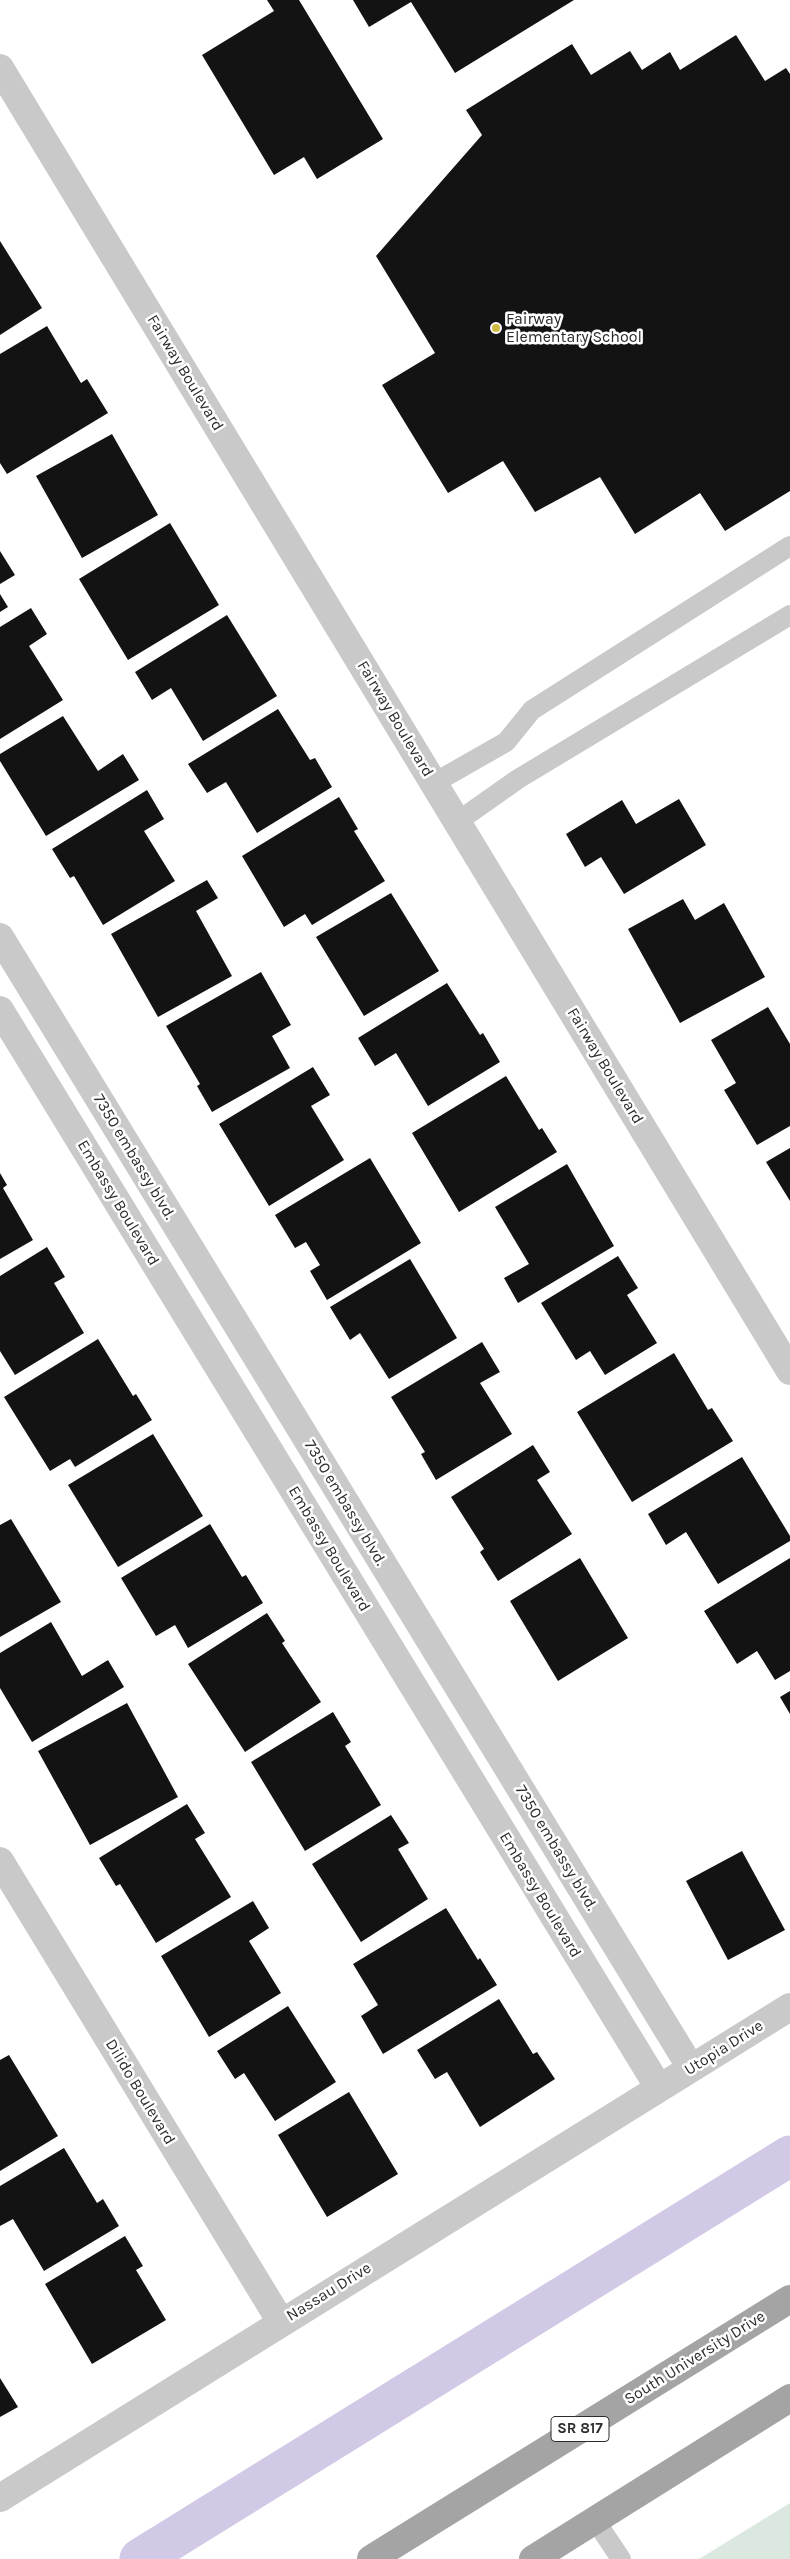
<!DOCTYPE html>
<html>
<head>
<meta charset="utf-8">
<style>
	body { margin:0 }
	canvas { display:block; background:#fff }
</style>
</head>
<body>
<canvas width="790" height="2559"></canvas>
<script>
const ctx = document.querySelector('canvas').getContext('2d');
ctx.lineJoin = 'round';
function fillPath(path, color) {
  ctx.fillStyle = color;
  ctx.fill(path, 'evenodd');
}
function shape(rows) {
  const path = new Path2D();
  for (const r of rows) {
    path.moveTo(r[0], r[1]);
    for (let i = 2; i < r.length; i += 2) path.lineTo(r[i], r[i + 1]);
  }
  return path;
}
function stroke(path, color, width, dash) {
  ctx.strokeStyle = color;
  ctx.lineWidth = width;
  ctx.lineCap = dash ? 'butt' : 'round';
  ctx.setLineDash(dash || []);
  ctx.stroke(path);
}
function write(font, color, halo, rows, align = 'center') {
  ctx.font = font + ' Karla,sans-serif';
  ctx.lineWidth = 5;
  ctx.setLineDash([]);
  ctx.textBaseline = 'middle';
  ctx.strokeStyle = halo;
  ctx.fillStyle = color;
  for (const [text, x, y, turn = 0] of rows) {
    ctx.save();
    ctx.translate(x, y);
    ctx.rotate((+turn || 0) * Math.PI / 180);
    ctx.textAlign = isNaN(turn) ? turn : align;
    if (halo) ctx.strokeText(text, 0, 0);
    ctx.fillText(text, 0, 0);
    ctx.restore();
  }
}
fillPath(shape([
	[790,2503,790,2559,699,2559]
]), '#dbe8e0');
stroke(shape([
	[140,2559,790,2156]
]), '#d2c9e6', 41);
fillPath(shape([
	[267,0,299,0,383,139,317,179,304,157,274,175,202,55,274,11],
	[353,0,574,0,455,73,411,2,369,27],
	[736,35,765,81,786,68,790,74,790,491,725,531,700,493,635,534,600,477,535,512,503,461,448,493,382,385,435,353,376,256,482,135,466,110,572,44,591,75,630,51,642,70,670,52,680,70],
	[0,241,42,308,0,335],
	[47,326,81,383,87,379,108,413,7,474,0,463,0,354],
	[112,434,158,515,82,558,36,476],
	[170,523,219,605,128,660,79,579],
	[0,551,15,575,0,584],
	[0,594,8,607,0,612],
	[31,608,47,634,29,646,63,700,0,739,0,627],
	[227,615,277,696,203,741,171,688,152,700,135,672],
	[278,709,310,760,315,758,332,787,257,833,226,782,207,793,188,764],
	[63,716,98,771,123,754,139,780,46,836,0,761,0,754],
	[147,790,164,819,144,831,175,881,103,925,74,876,70,878,52,849],
	[339,797,358,829,354,831,385,881,312,925,305,914,284,927,242,856],
	[679,799,706,845,624,894,601,857,585,867,566,834,622,800,636,824],
	[207,880,218,898,196,911,232,976,158,1017,111,934],
	[391,893,439,971,364,1016,316,937],
	[683,899,695,920,724,903,765,977,680,1023,628,929],
	[261,972,291,1025,272,1036,290,1068,212,1112,197,1086,200,1084,166,1026],
	[447,983,480,1035,483,1033,500,1062,428,1106,396,1053,375,1066,358,1038],
	[768,1007,790,1044,790,1126,757,1145,724,1090,736,1083,711,1040],
	[313,1067,330,1095,311,1106,344,1160,269,1206,219,1124],
	[506,1076,539,1130,542,1128,557,1152,459,1212,412,1133],
	[790,1148,790,1201,766,1162],
	[370,1158,421,1243,327,1300,310,1271,320,1265,306,1242,295,1248,275,1215],
	[567,1164,614,1246,518,1303,504,1278,529,1264,495,1207],
	[0,1173,7,1185,3,1188,33,1240,0,1259],
	[47,1247,65,1277,54,1283,84,1333,15,1375,0,1351,0,1276],
	[618,1256,638,1288,627,1295,657,1343,605,1375,590,1351,576,1360,541,1303],
	[410,1259,457,1338,389,1379,360,1333,350,1340,330,1307],
	[98,1339,133,1396,136,1394,152,1420,75,1467,70,1459,50,1471,4,1397],
	[482,1342,500,1372,480,1383,512,1434,436,1480,421,1454,425,1452,391,1397],
	[674,1353,708,1410,712,1408,733,1441,632,1502,577,1412],
	[153,1434,203,1516,118,1567,68,1485],
	[533,1445,550,1472,537,1480,572,1534,498,1581,480,1552,484,1549,451,1497],
	[742,1457,790,1536,790,1541,718,1584,686,1532,666,1545,648,1514],
	[11,1519,61,1602,0,1637,0,1525],
	[210,1524,242,1577,246,1575,263,1603,188,1648,175,1625,156,1636,121,1578],
	[580,1558,628,1638,558,1681,510,1601],
	[790,1558,790,1671,775,1680,757,1651,737,1664,704,1611],
	[267,1613,285,1641,282,1643,321,1702,245,1752,188,1664],
	[51,1622,82,1676,108,1660,124,1687,32,1742,0,1688,0,1653],
	[790,1691,790,1714,780,1697],
	[127,1703,178,1797,90,1845,38,1751],
	[333,1712,351,1742,345,1746,381,1805,305,1851,251,1762],
	[187,1804,205,1833,195,1839,231,1897,156,1943,120,1884,116,1886,99,1858],
	[391,1815,409,1843,398,1849,428,1899,361,1942,312,1864],
	[742,1851,785,1930,728,1960,686,1881],
	[253,1901,269,1928,249,1941,281,1993,209,2037,161,1956],
	[446,1908,478,1960,480,1958,497,1985,383,2054,361,2016,378,2005,353,1964],
	[499,1999,533,2054,537,2052,555,2079,480,2127,447,2072,435,2079,417,2050],
	[288,2006,336,2082,275,2121,244,2073,235,2079,217,2051],
	[9,2055,58,2136,0,2171,0,2060],
	[349,2092,398,2174,327,2217,278,2135],
	[64,2148,97,2203,103,2199,119,2226,44,2271,13,2219,0,2226,0,2186],
	[125,2236,143,2266,136,2270,166,2320,92,2364,45,2284],
	[0,2378,18,2407,0,2417]
]), '#131313');
stroke(shape([
	[434,783,506,742,532,710,790,546],
	[457,822,518,779,790,615],
	[595,2520,621,2559]
]), '#c9c9c9', 20);
stroke(shape([
	[0,68,790,1371],
	[0,937,691,2068],
	[0,1010,659,2088],
	[0,1861,281,2322],
	[0,2498,790,2007]
]), '#c9c9c9', 28);
stroke(shape([
	[371,2559,790,2299],
	[533,2559,790,2398]
]), '#a4a4a4', 28);
for (const [x, y, r, color] of [
	[496,328,5,"#cebc42"]
]) {
  const dot = new Path2D();
  dot.arc(x, y, r, 0, 2 * Math.PI);
  ctx.fillStyle = color;
  ctx.fill(dot);
  stroke(dot, '#fff', 2);
}
for (const [x, y, w] of [
	[580,2429,58]
]) {
  const box = new Path2D();
  box.roundRect(x - w / 2, y - 12.5, w, 25, 4);
  ctx.fillStyle = '#fff';
  ctx.fill(box);
  stroke(box, '#2c2c2c', 1);
}
write('bold 15px', '#2c2c2c', null, [
	["SR 817",580,2429]
]);
write('16px', '#2c2c2c', '#fff', [
	["Fairway",506,319],
	["Elementary School",506,337]
], 'left');
write('16px', '#2c2c2c', '#fff', [
	["Fairway Boulevard",185,373,59],
	["Fairway Boulevard",395,719,59],
	["Fairway Boulevard",605,1066,59],
	["7350 embassy blvd.",134,1157,59],
	["Embassy Boulevard",118,1203,59],
	["7350 embassy blvd.",345,1503,59],
	["Embassy Boulevard",329,1549,59],
	["7350 embassy blvd.",556,1848,59],
	["Embassy Boulevard",540,1895,59],
	["Utopia Drive",724,2048,-32],
	["Dilido Boulevard",140,2092,59],
	["Nassau Drive",329,2292,-32],
	["South University Drive",695,2358,-32]
]);
</script>
</body>
</html>
